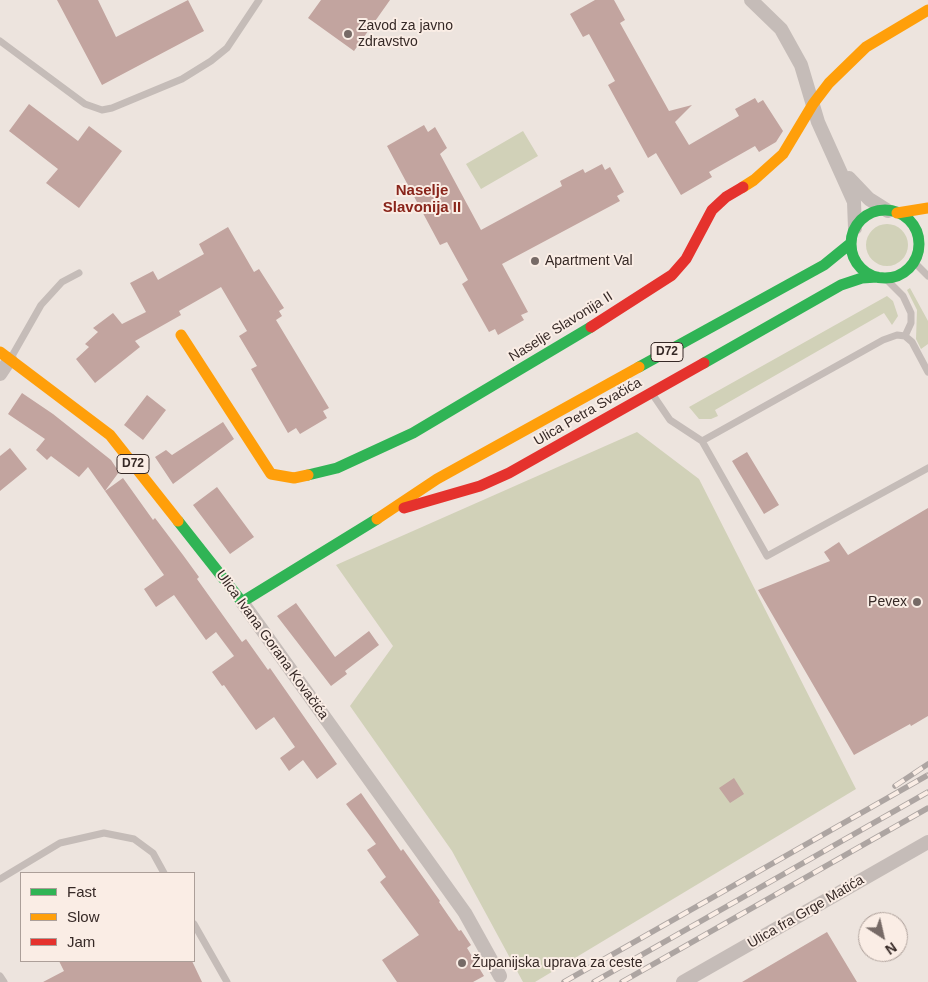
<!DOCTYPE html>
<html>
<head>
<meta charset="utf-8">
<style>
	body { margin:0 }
	#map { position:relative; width:928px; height:982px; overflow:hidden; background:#ede4de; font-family:Helvetica,sans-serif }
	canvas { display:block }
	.legend { position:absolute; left:20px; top:872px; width:175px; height:90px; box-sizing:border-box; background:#faede5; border:1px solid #ac9f99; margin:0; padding:6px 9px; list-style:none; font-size:15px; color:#362926 }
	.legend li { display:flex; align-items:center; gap:10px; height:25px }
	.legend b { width:25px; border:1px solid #ac9f99 }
	.north { position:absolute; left:858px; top:912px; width:50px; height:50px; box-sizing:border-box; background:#faede5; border:1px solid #ac9f99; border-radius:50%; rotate:145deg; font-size:14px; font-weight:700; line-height:20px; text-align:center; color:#362926 }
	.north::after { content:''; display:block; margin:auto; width:18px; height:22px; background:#766a66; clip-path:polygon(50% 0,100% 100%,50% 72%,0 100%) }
</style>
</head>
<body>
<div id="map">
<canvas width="928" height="982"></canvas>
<ul class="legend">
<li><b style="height:6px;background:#30b455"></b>Fast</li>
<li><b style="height:6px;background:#ff9f0a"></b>Slow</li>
<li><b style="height:6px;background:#e5322d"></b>Jam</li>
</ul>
<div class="north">N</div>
</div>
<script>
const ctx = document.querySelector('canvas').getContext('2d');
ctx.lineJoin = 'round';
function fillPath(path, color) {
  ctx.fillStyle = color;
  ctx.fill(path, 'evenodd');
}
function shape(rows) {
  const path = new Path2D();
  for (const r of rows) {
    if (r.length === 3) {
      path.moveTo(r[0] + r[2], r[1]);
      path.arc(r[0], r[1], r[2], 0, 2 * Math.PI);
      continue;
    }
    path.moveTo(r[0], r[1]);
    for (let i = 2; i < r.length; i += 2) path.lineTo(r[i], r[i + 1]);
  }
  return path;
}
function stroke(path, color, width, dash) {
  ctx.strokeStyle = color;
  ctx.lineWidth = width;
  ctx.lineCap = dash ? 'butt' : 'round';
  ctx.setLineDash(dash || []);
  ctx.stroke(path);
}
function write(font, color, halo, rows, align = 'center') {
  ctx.font = font + ' Helvetica,sans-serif';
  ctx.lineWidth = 4;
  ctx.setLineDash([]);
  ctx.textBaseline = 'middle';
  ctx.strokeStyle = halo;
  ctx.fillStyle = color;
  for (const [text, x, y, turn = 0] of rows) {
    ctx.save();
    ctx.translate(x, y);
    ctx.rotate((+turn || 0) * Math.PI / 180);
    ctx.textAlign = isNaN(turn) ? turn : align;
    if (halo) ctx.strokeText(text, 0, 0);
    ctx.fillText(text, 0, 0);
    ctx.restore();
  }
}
fillPath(shape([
	[523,131,538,156,481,189,466,164],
	[887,245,21],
	[910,288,928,321,928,344,921,349,916,339,917,310,907,290],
	[887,296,893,301,898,316,892,325,884,313,715,410,718,416,711,419,699,419,689,407],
	[637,432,699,479,856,789,535,982,523,982,452,851,350,706,393,646,336,565]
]), '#d1d1b8');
fillPath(shape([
	[57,0,98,0,116,37,188,0,204,31,102,85],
	[321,0,390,0,354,51,308,18],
	[595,0,614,0,625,20,620,23,669,111,692,105,675,122,689,145,739,116,735,109,755,98,758,103,763,100,783,131,776,142,759,152,755,146,709,172,712,177,681,195,656,153,648,158,608,85,615,81,589,34,583,37,570,14],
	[29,104,78,141,89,126,122,151,79,208,46,183,58,169,9,131],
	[424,125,428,132,435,127,447,148,440,154,481,230,562,186,560,181,583,169,585,173,602,164,605,170,610,167,624,192,617,196,620,201,502,264,528,312,521,315,524,320,498,335,495,329,489,332,462,284,468,280,447,242,440,245,387,146],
	[228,227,254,272,259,269,284,308,279,311,282,316,276,320,329,408,323,411,327,418,300,434,296,428,288,433,251,369,257,366,239,336,247,331,221,287,179,311,181,315,135,341,140,347,95,383,76,359,89,347,85,344,98,332,93,328,113,313,122,324,146,312,130,283,153,271,158,280,204,254,199,244],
	[22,393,53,414,111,460,119,472,105,491,88,467,79,477,51,456,47,460,36,450,45,439,8,414],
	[147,395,166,410,143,440,124,425],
	[223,422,234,439,173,484,155,457,166,450,172,455],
	[10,448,27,469,0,491,0,456],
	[747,452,779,505,764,514,732,461],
	[123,478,153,520,155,518,183,555,199,577,197,579,242,642,246,639,268,670,270,668,337,764,317,779,303,760,289,771,280,758,295,747,274,717,256,730,224,685,222,686,212,672,234,656,216,632,206,640,174,595,156,607,144,589,164,575,105,491],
	[217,487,254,537,230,554,193,505],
	[928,508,928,716,911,726,910,724,854,755,758,590,830,561,824,552,839,542,848,555],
	[296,603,335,657,369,631,379,645,345,671,347,674,331,686,277,616],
	[734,778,744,794,730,803,719,788],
	[361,793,401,851,403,849,440,901,439,902,459,931,461,930,471,945,467,948,484,976,473,982,397,982,382,960,419,935,380,882,386,877,367,850,376,844,346,804],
	[827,932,857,982,742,982],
	[59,961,192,961,202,982,43,982,64,971]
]), '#c2a49f');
stroke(shape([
	[0,41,85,104,102,110,112,108,182,79,211,61,227,48,259,0],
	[914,262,928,276],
	[885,278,903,296,911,313,911,323,905,336],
	[12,356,41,305,62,282,79,273],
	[653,395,670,420,702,441,767,556,928,468],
	[702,441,883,340,897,335,905,336,912,342,928,372],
	[0,879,60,843,104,833,134,839,153,853,164,873],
	[194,924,227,982],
	[0,976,4,982]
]), '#c5bcb8', 7);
stroke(shape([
	[751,0,781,29,801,65,818,122,854,202,855,228],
	[849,178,869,199,888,211],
	[0,374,10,359],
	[242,602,465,913,500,976],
	[683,982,928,842]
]), '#c5bcb8', 14);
stroke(shape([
	[885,244,34],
	[704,363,841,285,862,278,877,277],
	[639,367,824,265,851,243],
	[308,475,337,468,413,433,591,327],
	[178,521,242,602,377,519]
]), '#30b455', 11);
stroke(shape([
	[743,187,754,180,783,154,813,104,829,83,866,47,928,10],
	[897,213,928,208],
	[181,335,271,474,294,478,308,475],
	[0,352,110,435,178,521],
	[377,519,437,479,639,367]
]), '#ff9f0a', 11);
stroke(shape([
	[591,327,672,275,686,259,712,210,726,197,743,187],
	[404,508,480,486,509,473,704,363]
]), '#e5322d', 11);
const rail = shape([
	[895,786,928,764],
	[564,982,928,775],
	[594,982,928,792],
	[622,982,928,808]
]);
stroke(rail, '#ada5a2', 5.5);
stroke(rail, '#faede5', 4, [11]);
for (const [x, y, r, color] of [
	[348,34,5,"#766a66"],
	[535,261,5,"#766a66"],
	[917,602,5,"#766a66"],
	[462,963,5,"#766a66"]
]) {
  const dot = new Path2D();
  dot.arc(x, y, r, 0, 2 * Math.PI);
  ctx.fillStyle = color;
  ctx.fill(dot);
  stroke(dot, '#faede5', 2);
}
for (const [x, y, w] of [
	[667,352,32],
	[133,464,32]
]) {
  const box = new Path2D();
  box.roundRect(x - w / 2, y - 9.5, w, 19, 4);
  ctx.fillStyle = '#faede5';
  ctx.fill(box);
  stroke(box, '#362926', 1);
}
write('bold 12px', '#362926', null, [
	["D72",667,352],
	["D72",133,464]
]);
write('14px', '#362926', '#faede5', [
	["Zavod za javno",358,26],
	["zdravstvo",358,42],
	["Apartment Val",545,261],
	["Pevex",907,602,"right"],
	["Županijska uprava za ceste",472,963]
], 'left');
write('14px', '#362926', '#faede5', [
	["Naselje Slavonija II",561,327,-32],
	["Ulica Petra Svačića",588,412,-30],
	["Ulica Ivana Gorana Kovačića",272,645,54],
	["Ulica fra Grge Matića",806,912,-30]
]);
write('bold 15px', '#89251b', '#faede5', [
	["Naselje",422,191],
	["Slavonija II",422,208]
]);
</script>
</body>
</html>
